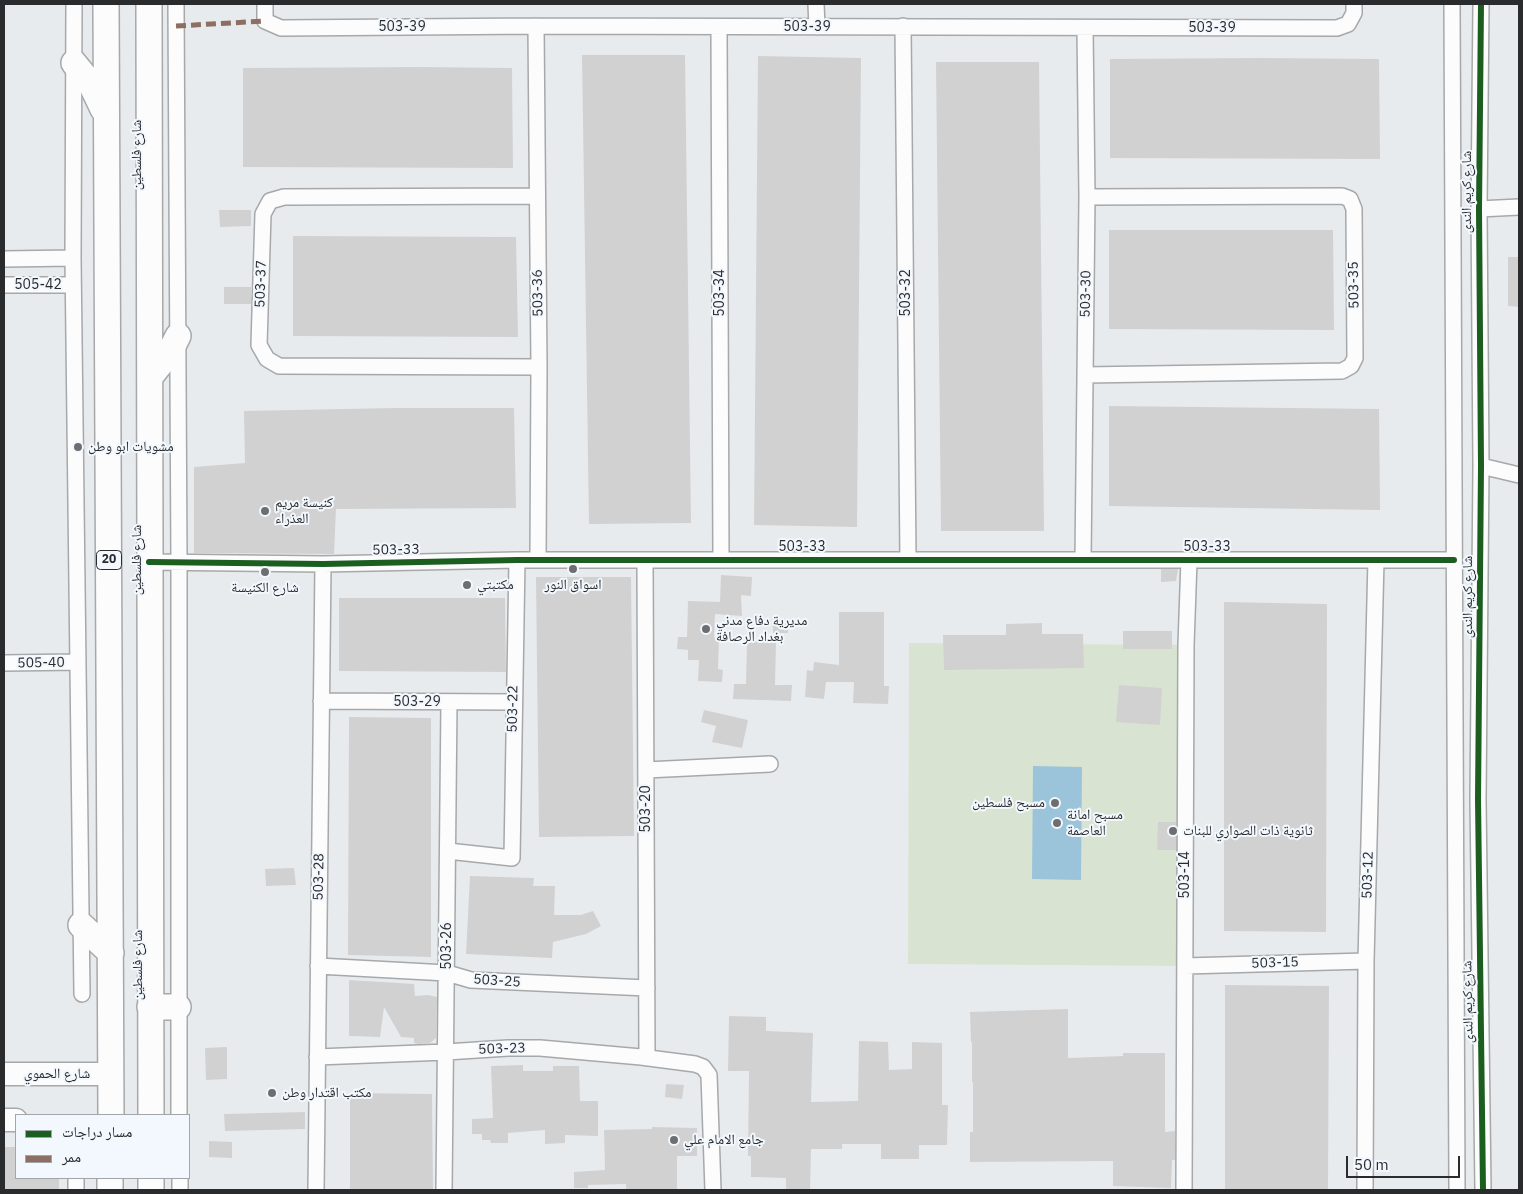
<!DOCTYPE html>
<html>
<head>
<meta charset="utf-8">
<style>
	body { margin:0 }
	#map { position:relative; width:1523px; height:1194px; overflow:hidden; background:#e8ebee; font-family:"IBM Plex Sans","Noto Naskh Arabic",sans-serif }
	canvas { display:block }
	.frame { position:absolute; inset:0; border:5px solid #292b2d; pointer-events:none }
	.legend { position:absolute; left:15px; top:1114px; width:175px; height:65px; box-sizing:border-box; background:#f2f8fe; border:1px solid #a2a6aa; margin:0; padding:6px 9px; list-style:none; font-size:15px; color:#292b2d }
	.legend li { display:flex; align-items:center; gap:10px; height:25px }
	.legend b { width:25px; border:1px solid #a2a6aa }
	.scale { position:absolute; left:1346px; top:1156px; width:114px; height:22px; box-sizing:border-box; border:2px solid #292b2d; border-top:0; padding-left:6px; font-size:15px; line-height:18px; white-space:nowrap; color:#292b2d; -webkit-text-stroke:4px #f2f8fe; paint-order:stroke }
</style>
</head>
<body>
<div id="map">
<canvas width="1523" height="1194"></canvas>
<div class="frame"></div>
<ul class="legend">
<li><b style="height:6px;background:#1b5e20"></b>مسار دراجات</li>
<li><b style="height:6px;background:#8d6e63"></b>ممر</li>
</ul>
<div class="scale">50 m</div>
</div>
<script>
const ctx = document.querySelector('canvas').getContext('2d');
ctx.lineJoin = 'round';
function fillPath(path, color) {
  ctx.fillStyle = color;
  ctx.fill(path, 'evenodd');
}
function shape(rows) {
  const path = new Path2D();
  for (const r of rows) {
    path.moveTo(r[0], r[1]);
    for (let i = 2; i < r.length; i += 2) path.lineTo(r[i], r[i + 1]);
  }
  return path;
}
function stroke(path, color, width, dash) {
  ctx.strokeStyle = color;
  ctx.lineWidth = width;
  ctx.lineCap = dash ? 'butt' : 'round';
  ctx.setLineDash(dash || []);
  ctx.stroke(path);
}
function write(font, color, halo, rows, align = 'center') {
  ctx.font = font + ' "IBM Plex Sans","Noto Naskh Arabic",sans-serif';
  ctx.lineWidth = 4;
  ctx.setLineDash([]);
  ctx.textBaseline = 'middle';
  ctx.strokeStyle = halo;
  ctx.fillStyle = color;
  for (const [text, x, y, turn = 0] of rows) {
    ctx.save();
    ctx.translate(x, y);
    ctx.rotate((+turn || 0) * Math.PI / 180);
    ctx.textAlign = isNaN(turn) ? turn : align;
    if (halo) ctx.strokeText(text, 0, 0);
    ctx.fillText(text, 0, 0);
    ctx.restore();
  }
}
fillPath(shape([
	[909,643,1186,645,1185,966,908,964]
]), '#d8e4d1');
fillPath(shape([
	[1033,766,1082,767,1081,880,1032,879]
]), '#9bc4da');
fillPath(shape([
	[582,55,685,55,691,523,589,524],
	[758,56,861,58,857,527,754,525],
	[1259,58,1379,59,1380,159,1110,158,1110,59],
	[936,62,1039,62,1044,531,941,531],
	[421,67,512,68,513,168,243,167,243,68],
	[219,210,251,210,251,226,220,227],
	[1109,230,1333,230,1334,330,1109,329],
	[293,236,516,237,518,337,293,336],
	[1508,257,1519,257,1519,307,1508,306],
	[224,287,251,287,251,304,224,304],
	[1109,406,1379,409,1380,510,1109,506],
	[394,408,514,408,516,508,336,509,334,554,194,553,194,467,245,463,244,411],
	[1161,569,1178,569,1176,581,1161,582],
	[721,575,752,577,751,596,741,595,742,616,715,614,714,638,719,638,718,669,723,670,722,682,698,681,699,660,688,660,688,650,677,649,678,637,687,637,688,601,720,602],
	[536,577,631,577,634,836,539,837],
	[339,598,505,598,506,672,339,671],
	[1224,602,1327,604,1326,932,1224,931],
	[839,612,884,612,884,686,889,686,888,704,853,703,854,682,826,682,824,699,805,697,807,670,813,671,814,662,839,665],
	[773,619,788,619,788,633,773,633],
	[1042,623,1042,634,1083,634,1084,668,944,670,943,635,1006,635,1006,624],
	[1123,631,1172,631,1172,649,1123,649],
	[747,641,776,642,775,685,792,685,791,701,733,699,734,684,746,684],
	[1119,685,1162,688,1160,725,1116,722],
	[704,710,748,720,742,748,712,742,716,726,701,722],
	[349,717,431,718,431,957,348,955],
	[1158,822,1176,822,1176,850,1157,850],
	[294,868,296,885,266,886,265,869],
	[470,876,534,878,533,886,555,886,554,915,581,915,593,911,601,926,586,934,553,942,552,958,466,954],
	[349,980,414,984,415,996,428,995,437,997,436,1038,430,1043,418,1044,414,1043,414,1038,401,1037,384,1007,380,1037,349,1036],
	[1225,985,1329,986,1328,1190,1225,1190],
	[1068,1009,1068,1058,1123,1056,1123,1053,1165,1053,1165,1132,1175,1131,1175,1160,1172,1160,1171,1188,1113,1186,1113,1161,970,1162,970,1132,973,1132,973,1082,972,1082,972,1042,971,1042,970,1012],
	[729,1016,766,1017,766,1031,813,1033,811,1102,858,1101,859,1041,888,1042,889,1070,912,1069,912,1042,942,1043,942,1105,948,1105,947,1145,919,1145,919,1159,881,1159,881,1144,842,1144,842,1149,811,1149,810,1190,786,1190,786,1178,751,1177,751,1156,748,1156,749,1071,728,1071],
	[227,1047,227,1079,206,1080,205,1048],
	[523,1065,523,1071,553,1071,553,1066,579,1066,580,1101,598,1101,598,1136,565,1135,565,1143,545,1144,545,1130,508,1133,508,1143,491,1143,490,1140,482,1140,482,1134,472,1134,472,1119,493,1118,491,1066],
	[666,1084,684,1085,682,1099,665,1097],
	[350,1093,432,1094,433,1190,350,1190],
	[305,1112,305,1129,225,1131,224,1114],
	[652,1127,697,1128,697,1156,677,1156,677,1190,626,1190,626,1184,588,1185,588,1188,574,1188,574,1172,605,1170,604,1130,652,1129],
	[209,1141,232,1142,232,1158,209,1157],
	[4,1147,16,1147,16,1178,59,1178,59,1190,4,1190]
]), '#d1d1d1');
const street = shape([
	[74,4,73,258,82,994],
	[176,4,179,562,179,1115],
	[265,4,265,21,281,28,536,26,1337,28,1348,24,1354,13,1354,4],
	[816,4,817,27],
	[1452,4,1457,1190],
	[1481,4,1479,209,1481,466,1478,799,1483,1190],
	[536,26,539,367,538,560],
	[903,26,908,560],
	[719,27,721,560],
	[536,196,284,197,270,201,263,214,259,345,267,359,279,366,539,367],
	[1479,209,1519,207],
	[4,259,73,258],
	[4,285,73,285],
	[1085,375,1342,371,1351,366,1355,358,1354,209,1350,199,1342,196,1087,197],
	[1481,466,1519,475],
	[645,560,647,1058],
	[1083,560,1087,197,1085,28],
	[149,562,323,564,517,560,1454,560],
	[4,663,78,662],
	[321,701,513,702],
	[646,770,770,764],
	[448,851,512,858,517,560],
	[318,966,447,973,471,980,647,988],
	[1185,966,1366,961],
	[317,1057,446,1052,508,1048,540,1048,641,1057,695,1064,703,1067,709,1075,713,1190],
	[76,1178,76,1190],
	[180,1178,180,1190],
	[316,1190,323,564],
	[444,1190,449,702],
	[1184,1190,1186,645,1189,560],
	[1365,1190,1366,961,1376,560]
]);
const secondary = shape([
	[4,1074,111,1074],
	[4,1120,16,1120]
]);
const primary = shape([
	[106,4,111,1115],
	[149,4,151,1115],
	[74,63,91,84,103,109],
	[150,377,170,352,178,336],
	[81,925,111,953],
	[150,1007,178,1007],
	[151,1178,151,1190],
	[110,1190,110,1178]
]);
stroke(street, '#a6a8aa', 18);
stroke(secondary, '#a6a8aa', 25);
stroke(primary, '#a6a8aa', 28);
stroke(street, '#fcfcfc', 15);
stroke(secondary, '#fcfcfc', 22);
stroke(primary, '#fcfcfc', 25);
stroke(shape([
	[176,26,265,21]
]), '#8d6e63', 5, [10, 5]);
stroke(shape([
	[1481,4,1479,209,1481,466,1478,799,1483,1190],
	[149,562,323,564,517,560,1454,560]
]), '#1b5e20', 6);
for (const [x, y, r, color] of [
	[78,447,5,"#6c6e71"],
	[265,511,5,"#6c6e71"],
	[573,569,5,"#6c6e71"],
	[265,572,5,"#6c6e71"],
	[467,585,5,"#6c6e71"],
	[706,629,5,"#6c6e71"],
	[1055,803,5,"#6c6e71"],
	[1057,823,5,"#6c6e71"],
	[1173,831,5,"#6c6e71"],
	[272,1093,5,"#6c6e71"],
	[674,1140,5,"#6c6e71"]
]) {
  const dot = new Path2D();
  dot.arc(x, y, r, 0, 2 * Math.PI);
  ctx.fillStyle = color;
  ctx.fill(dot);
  stroke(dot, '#f2f8fe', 2);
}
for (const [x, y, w] of [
	[109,560,25]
]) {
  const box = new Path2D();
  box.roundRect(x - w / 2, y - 9.5, w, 19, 4);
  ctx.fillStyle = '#f2f8fe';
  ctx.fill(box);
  stroke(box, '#292b2d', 1);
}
write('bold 12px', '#292b2d', null, [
	["20",109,560]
]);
write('14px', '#292b2d', '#f2f8fe', [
	["503-39",402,27],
	["503-39",807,27],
	["503-39",1212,28],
	["شارع فلسطين",137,155,-90],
	["شارع كريم الندى",1467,192,-90],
	["503-37",261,284,-88],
	["505-42",38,285],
	["503-35",1354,285,-91],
	["503-36",538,293,-91],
	["503-34",720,293,-90],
	["503-32",906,293,-90],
	["503-30",1086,294,-89],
	["503-33",802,547],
	["503-33",1207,547],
	["503-33",396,550,-1],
	["شارع فلسطين",137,560,-90],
	["شارع كريم الندى",1468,597,-90],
	["505-40",41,663,-1],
	["503-29",417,702],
	["503-22",513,709,-89],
	["503-20",646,809,-90],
	["503-14",1185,875,-90],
	["503-12",1368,875,-88],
	["503-28",319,877,-89],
	["503-26",447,946,-90],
	["503-15",1275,963,-2],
	["شارع فلسطين",138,965,-90],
	["503-25",497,981,4],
	["شارع كريم الندى",1468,1002,-91],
	["503-23",502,1049,-2],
	["شارع الحموي",57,1074]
]);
write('14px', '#292b2d', '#f2f8fe', [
	["مشويات ابو وطن",88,447],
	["كنيسة مريم",275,503],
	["العذراء",275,519],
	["مكتبتي",477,585],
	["اسواق النور",573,585,"center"],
	["شارع الكنيسة",265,588,"center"],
	["مديرية دفاع مدني",716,621],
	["بغداد الرصافة",716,637],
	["مسبح فلسطين",1045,803,"right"],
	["مسبح امانة",1067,815],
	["العاصمة",1067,831],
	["ثانوية ذات الصواري للبنات",1183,831],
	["مكتب اقتدار وطن",282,1093],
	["جامع الامام علي",684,1140]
], 'left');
</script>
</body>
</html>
